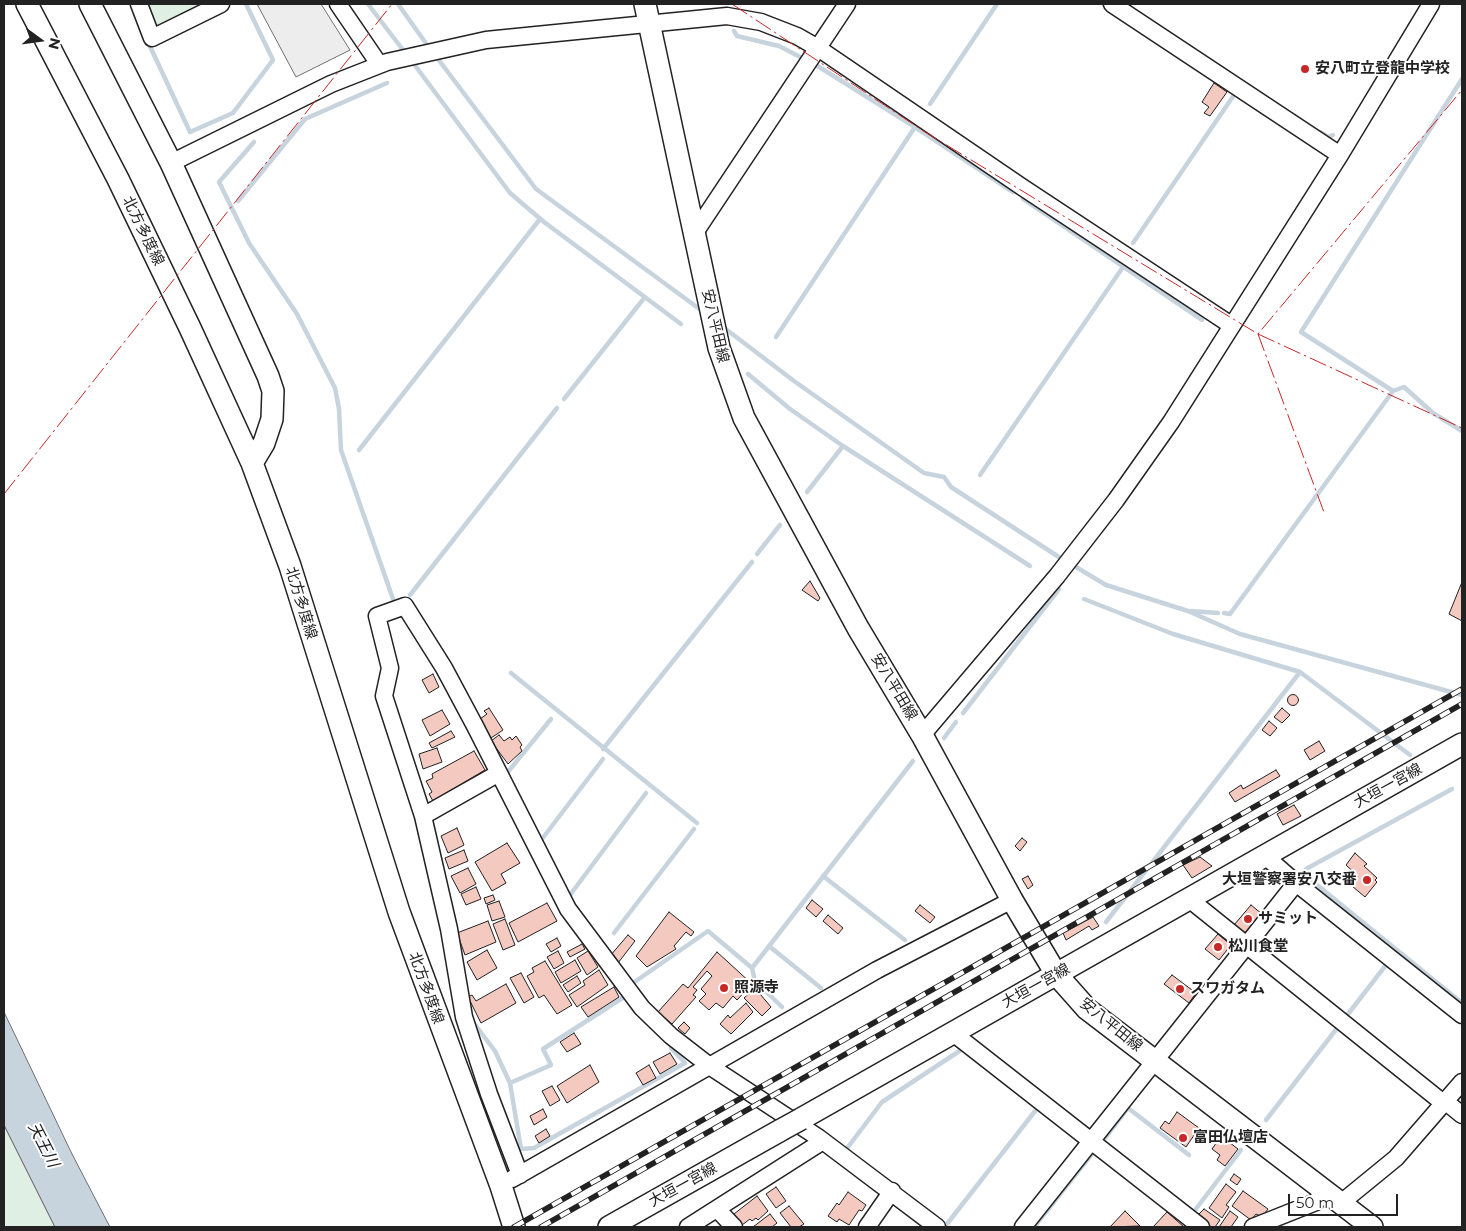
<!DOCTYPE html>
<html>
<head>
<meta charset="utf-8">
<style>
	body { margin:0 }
	#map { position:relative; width:1466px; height:1231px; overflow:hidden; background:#fff; font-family:Montserrat,sans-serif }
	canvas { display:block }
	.frame { position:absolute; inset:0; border:5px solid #222; pointer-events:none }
	.north { position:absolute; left:15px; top:15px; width:50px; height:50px; -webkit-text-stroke:4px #fff; paint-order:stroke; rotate:104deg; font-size:14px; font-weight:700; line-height:20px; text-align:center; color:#222 }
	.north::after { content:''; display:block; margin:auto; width:18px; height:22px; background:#222; clip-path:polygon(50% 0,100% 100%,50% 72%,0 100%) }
	.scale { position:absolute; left:1288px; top:1194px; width:110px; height:22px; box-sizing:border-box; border:2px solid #222; border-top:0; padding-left:6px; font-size:15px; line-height:18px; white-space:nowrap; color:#222; -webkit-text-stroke:4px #fff; paint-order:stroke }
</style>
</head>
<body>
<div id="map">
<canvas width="1466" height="1231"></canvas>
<div class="frame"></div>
<div class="north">N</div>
<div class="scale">50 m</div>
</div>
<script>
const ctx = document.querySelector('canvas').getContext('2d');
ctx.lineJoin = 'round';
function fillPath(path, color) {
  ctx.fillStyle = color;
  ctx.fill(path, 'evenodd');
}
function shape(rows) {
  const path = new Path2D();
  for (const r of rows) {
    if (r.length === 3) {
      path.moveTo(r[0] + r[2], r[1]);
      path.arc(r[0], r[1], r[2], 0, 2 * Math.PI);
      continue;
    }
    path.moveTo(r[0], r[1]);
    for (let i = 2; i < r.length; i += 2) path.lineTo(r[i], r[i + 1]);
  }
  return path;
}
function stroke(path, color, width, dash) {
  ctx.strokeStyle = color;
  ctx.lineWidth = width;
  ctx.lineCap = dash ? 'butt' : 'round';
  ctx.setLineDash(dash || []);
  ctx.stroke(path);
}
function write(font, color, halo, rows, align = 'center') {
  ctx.font = font + ' Montserrat,"Noto Sans JP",sans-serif';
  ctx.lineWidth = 4;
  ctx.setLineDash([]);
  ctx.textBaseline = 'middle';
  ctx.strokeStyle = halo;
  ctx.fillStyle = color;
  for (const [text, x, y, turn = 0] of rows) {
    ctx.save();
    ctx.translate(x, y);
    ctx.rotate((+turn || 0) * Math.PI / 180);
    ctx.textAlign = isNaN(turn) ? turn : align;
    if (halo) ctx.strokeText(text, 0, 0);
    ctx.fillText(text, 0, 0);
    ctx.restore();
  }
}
const green = shape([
	[143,4,207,4,154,32,143,4],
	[4,1125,55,1227,4,1227,4,1125]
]);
fillPath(green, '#e0efe3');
stroke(green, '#6f6f6f', 1);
const parking = shape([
	[257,4,321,4,350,50,296,77,257,4]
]);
fillPath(parking, '#ededed');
stroke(parking, '#6f6f6f', 1);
const water = shape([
	[4,1012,72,1154,110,1227,55,1227,4,1125,4,1012]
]);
fillPath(water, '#c7d3dd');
stroke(water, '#6f6f6f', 1);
stroke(shape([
	[368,4,406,54],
	[398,4,430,49],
	[734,31,737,36,779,46,806,60],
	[148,42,190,132,233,113,273,60,246,4],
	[435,55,536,189,705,313],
	[411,60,510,193,544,222,681,324],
	[816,65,915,127,1013,192],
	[930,104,997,4],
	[1320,132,1328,137,1333,135],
	[254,142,219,182,249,243,297,314,335,388,339,409,341,450,393,599],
	[1023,199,1202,320],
	[238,201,305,119,387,83],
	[1133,243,1236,92],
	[723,327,794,381,924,473,944,477,951,487,1065,561],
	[776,337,915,127],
	[748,374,790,409,843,446,1030,566],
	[1393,391,1301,332,1462,79],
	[564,399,645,297],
	[359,450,540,219],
	[980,475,1123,267],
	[807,492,843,446],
	[757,554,780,525],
	[1071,564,1106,585,1188,611,1240,634,1462,695],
	[410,595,557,408],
	[1084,599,1173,634,1300,672,1410,755],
	[1191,611,1218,613],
	[1224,613,1230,614,1393,391,1404,387,1433,413,1462,431],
	[511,673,697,823],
	[963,713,1059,589],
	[944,738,956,722],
	[603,749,752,562],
	[507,773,551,719],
	[1452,789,1306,869,1306,876,1462,1003],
	[542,839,603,759],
	[823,876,905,940],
	[570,895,646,793],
	[1106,922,1300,672],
	[614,933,694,829],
	[769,946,821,988],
	[752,968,755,981,782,1007],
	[633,983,708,931,752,968,913,761],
	[624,997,543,1049,551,1065,510,1083,521,1149,534,1148,685,1063,671,1048],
	[1345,1018,1386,965],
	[473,1022,495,1051,510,1083],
	[1266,1120,1338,1027],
	[1102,1142,1128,1108,1189,1155],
	[848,1147,882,1102,964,1048],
	[1192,1214,1241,1150],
	[947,1224,1039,1106],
	[1034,1227,1095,1150]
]), '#c7d3dd', 4.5);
const building = shape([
	[1214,83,1227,92,1210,116,1204,113,1209,107,1202,102,1214,83],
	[810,581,820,598,818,601,802,590,810,581],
	[1462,582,1462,621,1449,614,1462,582],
	[433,674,439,687,429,693,422,680,433,674],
	[1293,700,5.5],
	[489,708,503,730,491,738,480,719,487,714,484,711,489,708],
	[1282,708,1290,715,1282,723,1274,717,1282,708],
	[442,710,450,724,430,736,422,720,442,710],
	[1269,721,1277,728,1270,736,1262,730,1269,721],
	[451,731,455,737,432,748,429,743,451,731],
	[499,735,504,741,510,737,512,740,516,736,522,745,520,747,522,751,508,764,491,741,499,735],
	[1319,741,1325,751,1310,760,1304,750,1319,741],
	[437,748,442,762,423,769,419,754,437,748],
	[474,751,485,770,433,801,429,794,432,792,426,781,433,778,432,774,474,751],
	[1276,770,1280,776,1235,802,1229,793,1241,785,1243,789,1276,770],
	[1294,805,1301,816,1283,825,1277,814,1294,805],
	[457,828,464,845,448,853,441,836,457,828],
	[1022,838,1027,842,1020,851,1015,846,1022,838],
	[507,843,520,863,501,874,506,883,492,891,475,862,507,843],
	[464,850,468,861,449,869,445,858,464,850],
	[1355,853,1367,864,1364,866,1377,878,1375,880,1377,882,1365,897,1352,886,1358,876,1346,865,1355,853],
	[1200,857,1212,866,1192,878,1183,865,1200,857],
	[468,868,476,884,460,893,451,876,468,868],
	[1028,876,1033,885,1028,889,1022,879,1028,876],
	[476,887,481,899,466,905,461,894,476,887],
	[493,895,495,900,486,904,484,898,493,895],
	[812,900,823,909,816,917,806,908,812,900],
	[499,901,505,917,492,921,487,905,499,901],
	[547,903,557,921,518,942,509,923,547,903],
	[920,905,935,917,930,923,915,911,920,905],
	[1251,905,1262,914,1246,935,1234,925,1251,905],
	[669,912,694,932,691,936,686,932,674,946,676,949,647,967,636,956,669,912],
	[828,915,843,928,838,934,823,921,828,915],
	[1093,917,1099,926,1092,930,1089,926,1066,940,1063,933,1093,917],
	[505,919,515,945,503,950,493,924,505,919],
	[488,921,496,942,465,955,457,933,488,921],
	[1218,934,1231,945,1219,960,1205,949,1218,934],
	[628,935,635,941,618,963,610,956,628,935],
	[557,938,561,946,551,952,546,944,557,938],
	[582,944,585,949,570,957,567,952,582,944],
	[487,950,497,968,477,980,467,962,487,950],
	[558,951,564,963,554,969,547,957,558,951],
	[588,951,598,967,587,975,577,958,588,951],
	[717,952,752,984,737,1000,733,996,723,1008,716,1003,709,1010,699,1001,706,994,701,989,712,976,707,971,693,987,697,990,693,995,696,997,672,1024,658,1012,683,984,688,988,717,952],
	[575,960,581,971,561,983,555,972,575,960],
	[545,961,572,1005,557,1014,544,995,539,998,527,976,534,972,532,968,545,961],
	[599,970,608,985,577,1007,569,995,585,985,583,981,599,970],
	[521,973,534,997,524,1003,510,978,521,973],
	[1172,975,1196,993,1189,1003,1164,984,1172,975],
	[577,976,581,983,568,992,563,985,577,976],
	[506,984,516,1003,481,1023,468,997,472,995,476,1001,506,984],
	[614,987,619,997,588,1017,581,1007,614,987],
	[755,988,771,1007,762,1016,744,998,755,988],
	[746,1003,753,1012,731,1034,720,1024,728,1015,730,1018,746,1003],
	[684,1022,690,1028,685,1034,678,1028,684,1022],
	[574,1033,581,1044,567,1052,560,1042,574,1033],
	[670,1053,677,1064,660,1074,653,1062,670,1053],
	[590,1065,599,1082,567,1103,557,1086,590,1065],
	[649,1065,656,1078,643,1085,636,1073,649,1065],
	[552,1086,560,1100,550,1106,542,1091,552,1086],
	[543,1109,547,1117,534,1125,530,1116,543,1109],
	[1177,1112,1199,1128,1186,1147,1160,1128,1165,1121,1169,1124,1177,1112],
	[546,1129,550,1136,539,1143,535,1136,546,1129],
	[1221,1136,1238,1149,1225,1166,1217,1160,1220,1155,1212,1149,1221,1136],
	[1234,1174,1241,1179,1237,1185,1230,1180,1234,1174],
	[1226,1184,1236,1192,1226,1205,1229,1207,1222,1218,1209,1208,1226,1184],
	[776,1187,786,1201,776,1208,766,1194,776,1187],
	[1243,1191,1268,1209,1262,1217,1256,1214,1251,1220,1232,1206,1243,1191],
	[848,1192,866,1205,862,1211,859,1210,849,1225,839,1219,837,1222,828,1216,837,1203,839,1205,848,1192],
	[757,1196,768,1211,758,1220,756,1218,752,1221,750,1219,742,1225,734,1214,757,1196],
	[789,1206,804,1224,799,1227,791,1227,780,1213,789,1206],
	[1204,1209,1220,1220,1215,1227,1209,1227,1199,1219,1198,1215,1204,1209],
	[1125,1211,1140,1226,1110,1227,1125,1211],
	[1230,1211,1238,1217,1231,1227,1219,1227,1230,1211],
	[1167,1212,1184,1227,1153,1227,1167,1212],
	[770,1214,777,1223,772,1227,753,1227,770,1214]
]);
fillPath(building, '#f3c9c0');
stroke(building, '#222', 1);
const minor = shape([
	[139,4,152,38,221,4],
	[338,4,379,64],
	[1112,4,1340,155],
	[171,163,331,84,387,62,486,40,727,16,761,22,797,36,818,48,1022,187,1231,325],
	[694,234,847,4],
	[922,735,1057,576,1116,500,1171,422,1340,155,1431,4],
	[423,816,499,773],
	[1264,855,1296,883,1462,1015],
	[1189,899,1442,1102],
	[953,1033,1201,1227],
	[1446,1102,1462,1115],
	[520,1175,489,1094,464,1017,449,929,423,816,384,696,390,668,377,616,405,606,444,668,475,726,568,909,642,1008,671,1036,711,1067,819,1138,937,1227],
	[512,1179,877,970,1012,900],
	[1341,1203,1396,1158,1462,1082],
	[717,1209,734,1227],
	[688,1227,823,1141],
	[867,1227,892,1191],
	[1023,1227,1296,883],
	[1253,1227,1316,1202,1324,1191]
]);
const major = shape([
	[27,4,118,179,190,328,252,463,290,566,399,912,501,1186,514,1227],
	[90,4,171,163,268,376,273,391,272,419,264,443,252,463],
	[645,4,719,348,744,418,858,628,922,735,1012,900,1056,974,1087,1009,1372,1227],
	[801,1119,1462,744],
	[609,1227,781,1130]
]);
stroke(minor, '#222', 19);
stroke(major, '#222', 24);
stroke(minor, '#fff', 16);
stroke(major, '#fff', 21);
const rail = shape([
	[514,1227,1462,689],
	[541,1227,1462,704]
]);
stroke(rail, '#222', 5.5);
stroke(rail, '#fff', 4, [11]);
const majorBridge = shape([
	[781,1130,801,1119]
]);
stroke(majorBridge, '#222', 24, []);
stroke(majorBridge, '#fff', 21);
stroke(shape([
	[732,4,925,132,1258,334,1462,90],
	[1258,334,1462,428],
	[1258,334,1325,515],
	[4,494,392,4]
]), '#c62828', 1, [18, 4, 2.5, 4]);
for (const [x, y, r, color] of [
	[1305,69,5,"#c62828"],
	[1367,880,5,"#c62828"],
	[1248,919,5,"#c62828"],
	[1218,947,5,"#c62828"],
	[724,988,5,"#c62828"],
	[1180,989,5,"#c62828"],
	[1183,1138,5,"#c62828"]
]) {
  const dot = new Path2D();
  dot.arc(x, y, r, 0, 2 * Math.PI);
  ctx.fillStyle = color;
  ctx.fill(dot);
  stroke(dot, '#fff', 2);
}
write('bold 15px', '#222', '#fff', [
	["安八町立登龍中学校",1315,69],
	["大垣警察署安八交番",1357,880,"right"],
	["サミット",1258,919],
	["松川食堂",1228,947],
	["照源寺",734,988],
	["スワガタム",1190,989],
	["富田仏壇店",1193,1138]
], 'left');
write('15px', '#222', '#fff', [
	["北方多度線",143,231,64],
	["安八平田線",715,326,77],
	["北方多度線",301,603,73],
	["安八平田線",894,687,59],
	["大垣一宮線",1388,786,-29],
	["大垣一宮線",1036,986,-29],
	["北方多度線",426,988,70],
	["安八平田線",1111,1025,39],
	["大垣一宮線",683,1185,-29]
]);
write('italic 16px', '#222', '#fff', [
	["天王川",43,1145,63]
]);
</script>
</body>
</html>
